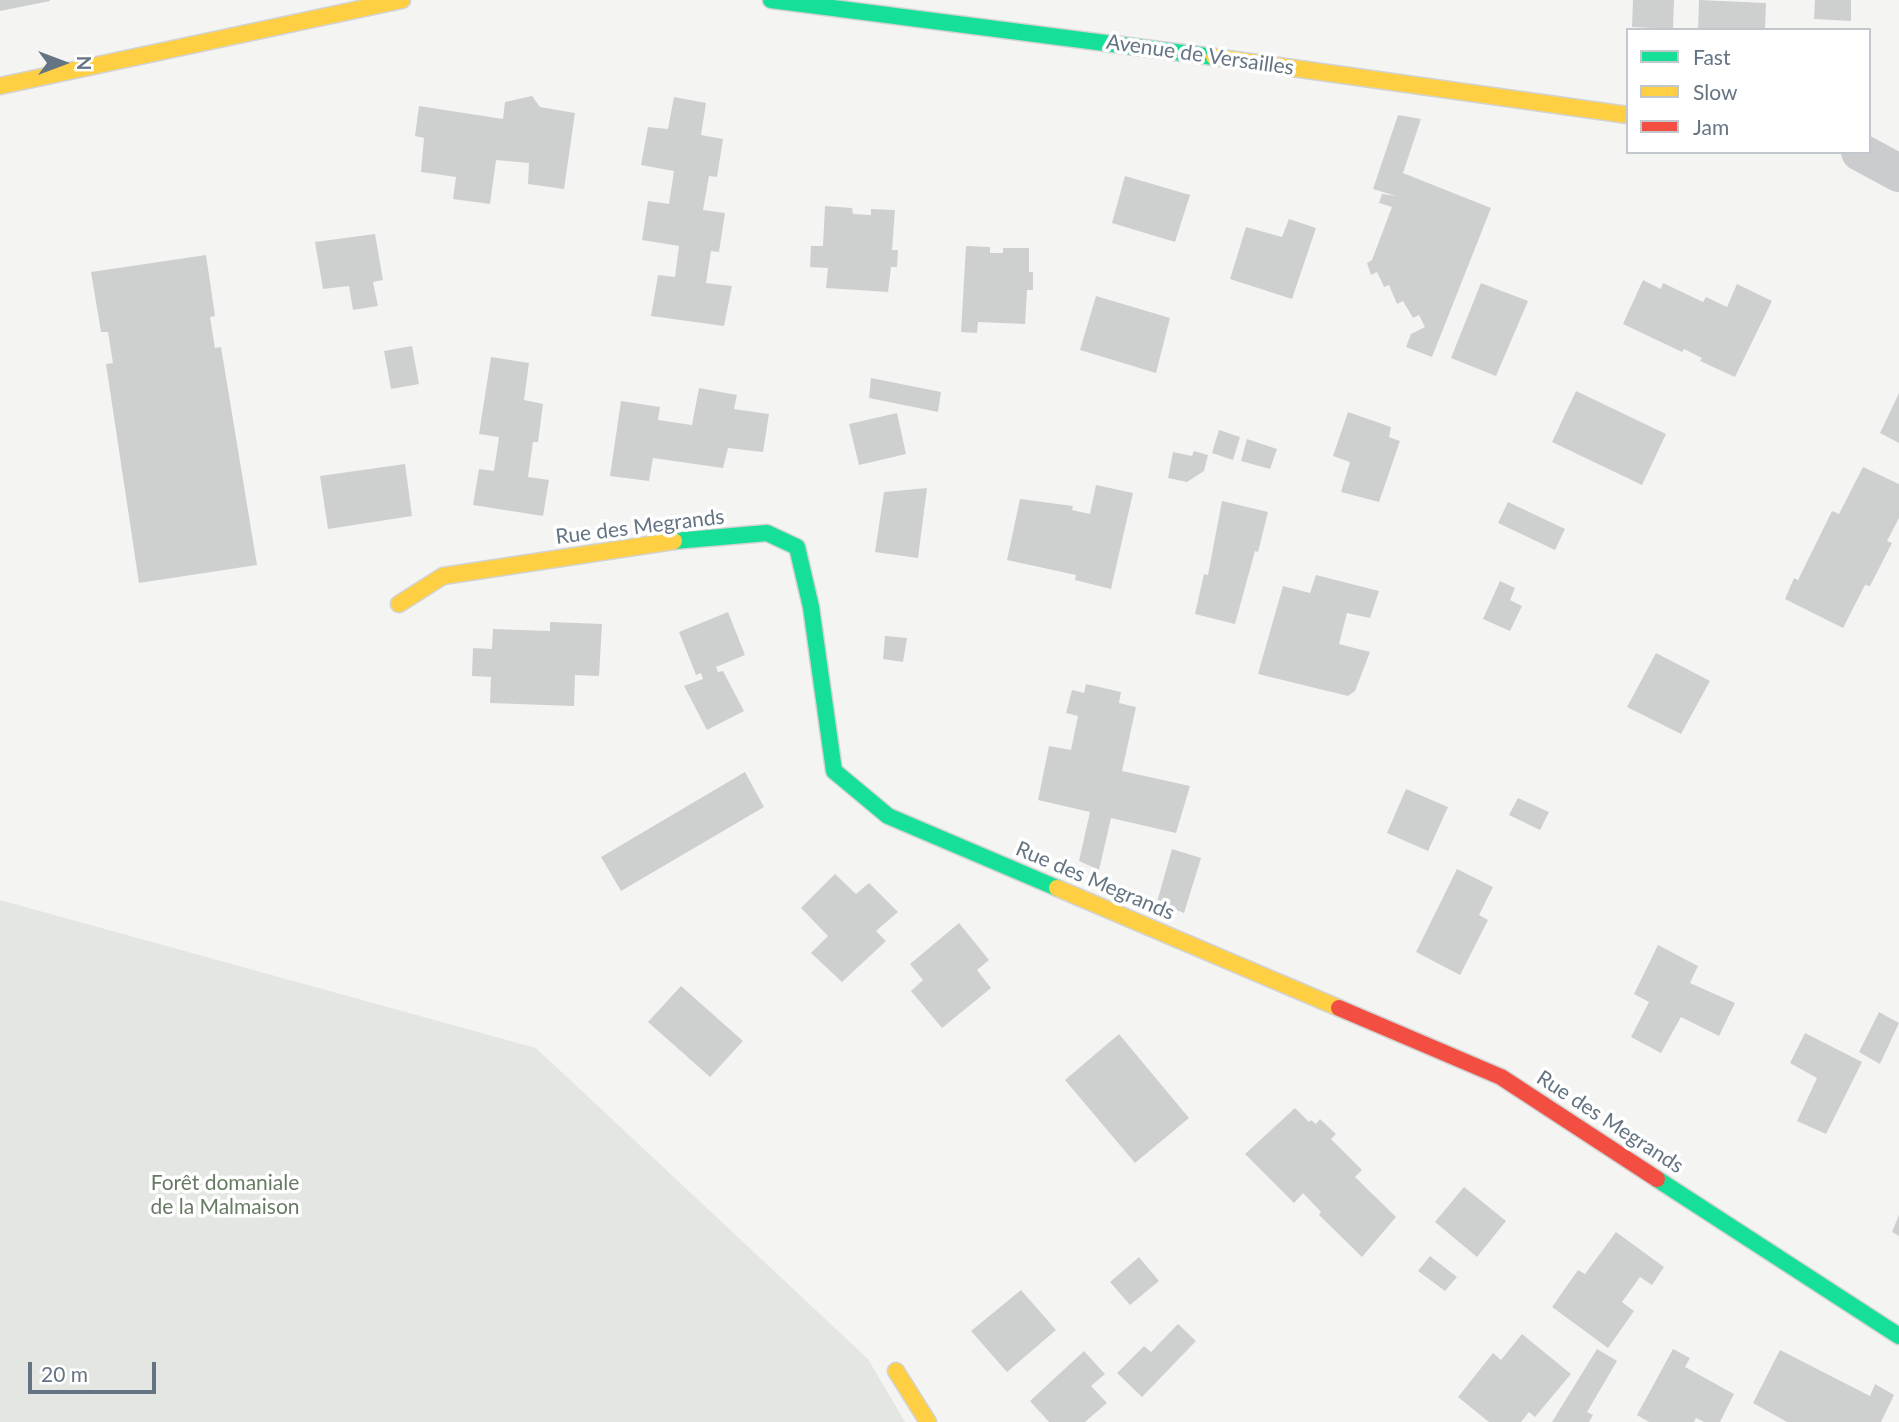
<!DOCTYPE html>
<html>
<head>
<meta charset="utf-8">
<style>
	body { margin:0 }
	#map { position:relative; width:1899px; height:1422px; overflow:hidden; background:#f4f5f3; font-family:Lato,sans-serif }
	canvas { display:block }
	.legend { position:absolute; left:1626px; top:28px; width:245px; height:126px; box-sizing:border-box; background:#fff; border:2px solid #c1c7cd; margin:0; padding:9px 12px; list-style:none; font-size:21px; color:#647483 }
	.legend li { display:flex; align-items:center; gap:14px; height:35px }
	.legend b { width:35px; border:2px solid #c1c7cd }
	.north { position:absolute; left:28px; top:28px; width:70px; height:70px; -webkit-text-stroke:5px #fff; paint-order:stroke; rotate:90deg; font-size:19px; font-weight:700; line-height:28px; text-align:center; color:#647483 }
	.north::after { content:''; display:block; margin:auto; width:24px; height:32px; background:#647483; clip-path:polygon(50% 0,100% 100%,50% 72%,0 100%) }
	.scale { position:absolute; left:28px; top:1362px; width:128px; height:32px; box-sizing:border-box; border:4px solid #647483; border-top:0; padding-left:9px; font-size:21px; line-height:24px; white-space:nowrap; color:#647483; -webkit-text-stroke:5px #fff; paint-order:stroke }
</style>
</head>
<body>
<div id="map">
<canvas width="1899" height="1422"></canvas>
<ul class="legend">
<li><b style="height:9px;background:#16e098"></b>Fast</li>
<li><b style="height:9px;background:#ffcf43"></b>Slow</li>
<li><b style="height:9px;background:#f24e42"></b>Jam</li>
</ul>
<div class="north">N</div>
<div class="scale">20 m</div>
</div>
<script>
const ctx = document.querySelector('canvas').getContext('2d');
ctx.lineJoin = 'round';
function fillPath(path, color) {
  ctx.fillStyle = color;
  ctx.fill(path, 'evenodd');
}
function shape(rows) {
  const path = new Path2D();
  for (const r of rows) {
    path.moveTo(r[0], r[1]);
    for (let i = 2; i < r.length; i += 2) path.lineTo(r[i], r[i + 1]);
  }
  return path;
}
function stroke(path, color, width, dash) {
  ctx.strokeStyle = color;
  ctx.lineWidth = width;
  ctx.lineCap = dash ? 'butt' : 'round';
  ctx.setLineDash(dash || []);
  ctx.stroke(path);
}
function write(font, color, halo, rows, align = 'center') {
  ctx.font = font + ' Lato,sans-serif';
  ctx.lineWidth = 7;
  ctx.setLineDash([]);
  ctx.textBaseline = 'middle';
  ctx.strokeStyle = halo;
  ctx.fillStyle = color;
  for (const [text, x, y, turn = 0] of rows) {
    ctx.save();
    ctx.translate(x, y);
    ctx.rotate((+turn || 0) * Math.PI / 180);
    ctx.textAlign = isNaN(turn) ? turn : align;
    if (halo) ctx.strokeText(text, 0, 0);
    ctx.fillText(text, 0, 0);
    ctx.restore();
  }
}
fillPath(shape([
	[0,900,536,1048,868,1359,905,1422,0,1422]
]), '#e4e7e1');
fillPath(shape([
	[0,0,50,0,50,1,0,11],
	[1633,0,1674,0,1673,29,1632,27],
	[1699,0,1766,3,1765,30,1698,30],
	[1815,0,1851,0,1851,21,1814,19],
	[532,96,540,107,575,113,564,189,528,184,529,163,496,160,490,204,453,199,456,177,421,172,424,138,415,136,419,106,503,119,505,102],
	[674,97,706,103,701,135,723,139,717,177,709,176,703,210,725,213,719,252,711,251,706,283,732,286,724,326,651,316,658,275,675,277,679,246,642,240,648,201,669,204,674,171,641,165,648,127,668,129],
	[1398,115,1421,119,1403,173,1491,208,1432,357,1406,347,1411,334,1425,327,1419,315,1413,318,1403,301,1397,304,1389,285,1384,287,1377,272,1371,275,1367,263,1372,260,1392,207,1379,203,1382,194,1396,196,1373,189],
	[1125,176,1190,195,1175,242,1112,223],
	[825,206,852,208,853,214,871,215,871,209,895,210,892,250,898,250,897,267,891,267,888,292,826,288,828,268,810,267,811,246,823,246],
	[1289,219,1316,228,1292,299,1230,279,1246,227,1282,237],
	[375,234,383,280,373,282,378,306,353,310,349,286,323,289,315,242],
	[966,246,990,247,990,253,1003,253,1003,248,1029,248,1029,272,1033,272,1033,290,1027,290,1025,324,978,322,977,333,961,332],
	[206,255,215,316,210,317,215,348,221,347,257,565,139,583,106,364,113,363,108,332,101,332,91,272],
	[1643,280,1661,289,1663,283,1703,302,1706,297,1727,307,1737,284,1772,301,1735,377,1700,361,1702,358,1684,349,1682,352,1623,324],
	[1481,283,1528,301,1496,376,1451,358],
	[1096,296,1170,318,1156,373,1080,350],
	[412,346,419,384,391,389,384,351],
	[491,357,529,363,524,400,543,404,538,442,533,442,528,477,549,480,543,516,473,505,479,469,494,471,499,437,479,434],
	[871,378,941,392,938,412,869,398],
	[699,388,737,395,734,409,769,414,763,452,728,448,723,468,653,458,649,481,610,476,621,401,660,407,658,420,692,425],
	[1576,391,1666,434,1642,485,1552,442],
	[1899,393,1899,443,1880,433],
	[1348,412,1391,427,1389,437,1400,441,1379,502,1341,492,1350,462,1333,456],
	[897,413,906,454,859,465,849,424],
	[1219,430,1240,437,1233,460,1212,453],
	[1247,439,1277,449,1270,469,1241,461],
	[1194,451,1208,455,1204,471,1187,482,1168,478,1173,452,1192,456],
	[405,464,412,516,328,529,320,476],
	[1863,467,1899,484,1899,518,1887,541,1892,543,1870,586,1865,585,1843,628,1785,599,1794,578,1798,580,1832,511,1839,514],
	[1096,485,1133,493,1111,589,1075,580,1076,575,1007,560,1020,499,1073,506,1072,510,1090,514],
	[927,488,918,558,875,552,884,492],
	[1222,501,1268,512,1258,552,1255,551,1235,624,1195,614,1204,574,1208,575],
	[1508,502,1565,529,1555,550,1498,523],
	[1316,575,1379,591,1370,618,1347,613,1339,644,1370,652,1355,691,1348,696,1258,674,1283,586,1310,593],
	[1500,581,1515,588,1510,600,1522,606,1510,631,1483,619],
	[728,612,745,655,716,667,718,672,723,671,744,711,707,730,684,686,703,679,701,673,696,675,679,632],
	[550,622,602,624,599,676,575,675,574,706,490,703,491,677,472,676,473,648,492,649,493,629,550,631],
	[885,636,907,638,903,662,883,659],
	[1656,653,1710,681,1681,734,1627,707],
	[1086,684,1121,692,1119,703,1136,707,1122,771,1190,786,1176,833,1111,818,1099,870,1079,861,1090,812,1038,800,1049,746,1071,750,1078,716,1066,713,1072,690,1084,693],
	[745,772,764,807,621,891,601,857],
	[1406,789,1448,807,1428,851,1387,833],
	[1518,798,1549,812,1540,830,1509,815],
	[1172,849,1201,858,1184,913,1157,902],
	[1457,869,1493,887,1479,915,1488,920,1460,975,1416,952],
	[835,874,856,894,869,883,898,912,876,931,886,941,842,982,811,953,828,936,801,908],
	[959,923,989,960,977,970,991,988,942,1028,911,991,923,980,910,964],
	[1658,945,1698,966,1690,983,1735,1003,1719,1036,1681,1017,1661,1053,1631,1037,1649,1002,1634,994],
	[681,986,743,1041,710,1077,648,1022],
	[1879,1012,1899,1023,1880,1064,1859,1052],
	[1805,1033,1862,1062,1826,1134,1797,1121,1817,1078,1790,1063],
	[1119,1034,1189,1118,1135,1163,1065,1080],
	[1295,1108,1309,1122,1311,1120,1316,1124,1320,1119,1336,1134,1331,1139,1362,1170,1355,1177,1396,1217,1362,1257,1319,1215,1321,1212,1303,1193,1294,1203,1245,1154],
	[1464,1187,1506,1221,1477,1257,1435,1222],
	[1899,1215,1899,1236,1892,1232],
	[1616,1232,1664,1267,1652,1285,1640,1277,1622,1302,1634,1311,1608,1348,1552,1307,1578,1270,1585,1274],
	[1430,1256,1457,1277,1445,1291,1418,1271],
	[1139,1257,1159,1281,1130,1305,1110,1282],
	[1021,1290,1056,1330,1007,1372,971,1331],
	[1178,1324,1196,1341,1142,1397,1117,1373,1144,1346,1151,1352],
	[1522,1334,1571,1374,1535,1417,1529,1412,1521,1422,1489,1422,1458,1397,1493,1353,1501,1360],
	[1597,1349,1617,1361,1587,1412,1593,1415,1589,1422,1552,1422],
	[1673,1349,1690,1358,1685,1367,1734,1394,1720,1422,1704,1422,1696,1418,1694,1422,1649,1422,1637,1415],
	[1780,1350,1870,1396,1875,1384,1894,1395,1881,1422,1787,1422,1753,1403],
	[1084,1351,1105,1374,1091,1386,1107,1403,1085,1422,1049,1422,1030,1401]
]), '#ced0d0');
const fast = shape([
	[771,0,1214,57],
	[674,541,767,533,797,547,811,607,834,771,888,816,1057,888],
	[1657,1179,1899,1336]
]);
const slow = shape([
	[1214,57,1628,115],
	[0,86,402,0],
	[399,604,443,576,674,541],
	[1057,888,1339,1008],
	[896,1371,928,1422]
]);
const jam = shape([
	[1339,1008,1501,1077,1657,1179]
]);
stroke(fast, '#d2d3d4', 19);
stroke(slow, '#d2d3d4', 19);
stroke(jam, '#d2d3d4', 19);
stroke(shape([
	[1860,152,1899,173]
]), '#cacccd', 38);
stroke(fast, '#16e098', 16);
stroke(slow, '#ffcf43', 16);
stroke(jam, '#f24e42', 16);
write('21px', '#647483', '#fff', [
	["Avenue de Versailles",1200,55,8],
	["Rue des Megrands",640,527,-7],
	["Rue des Megrands",1095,881,23],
	["Rue des Megrands",1610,1122,33]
]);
write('21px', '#677a63', '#fff', [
	["Forêt domaniale",225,1183],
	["de la Malmaison",225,1207]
]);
</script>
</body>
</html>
